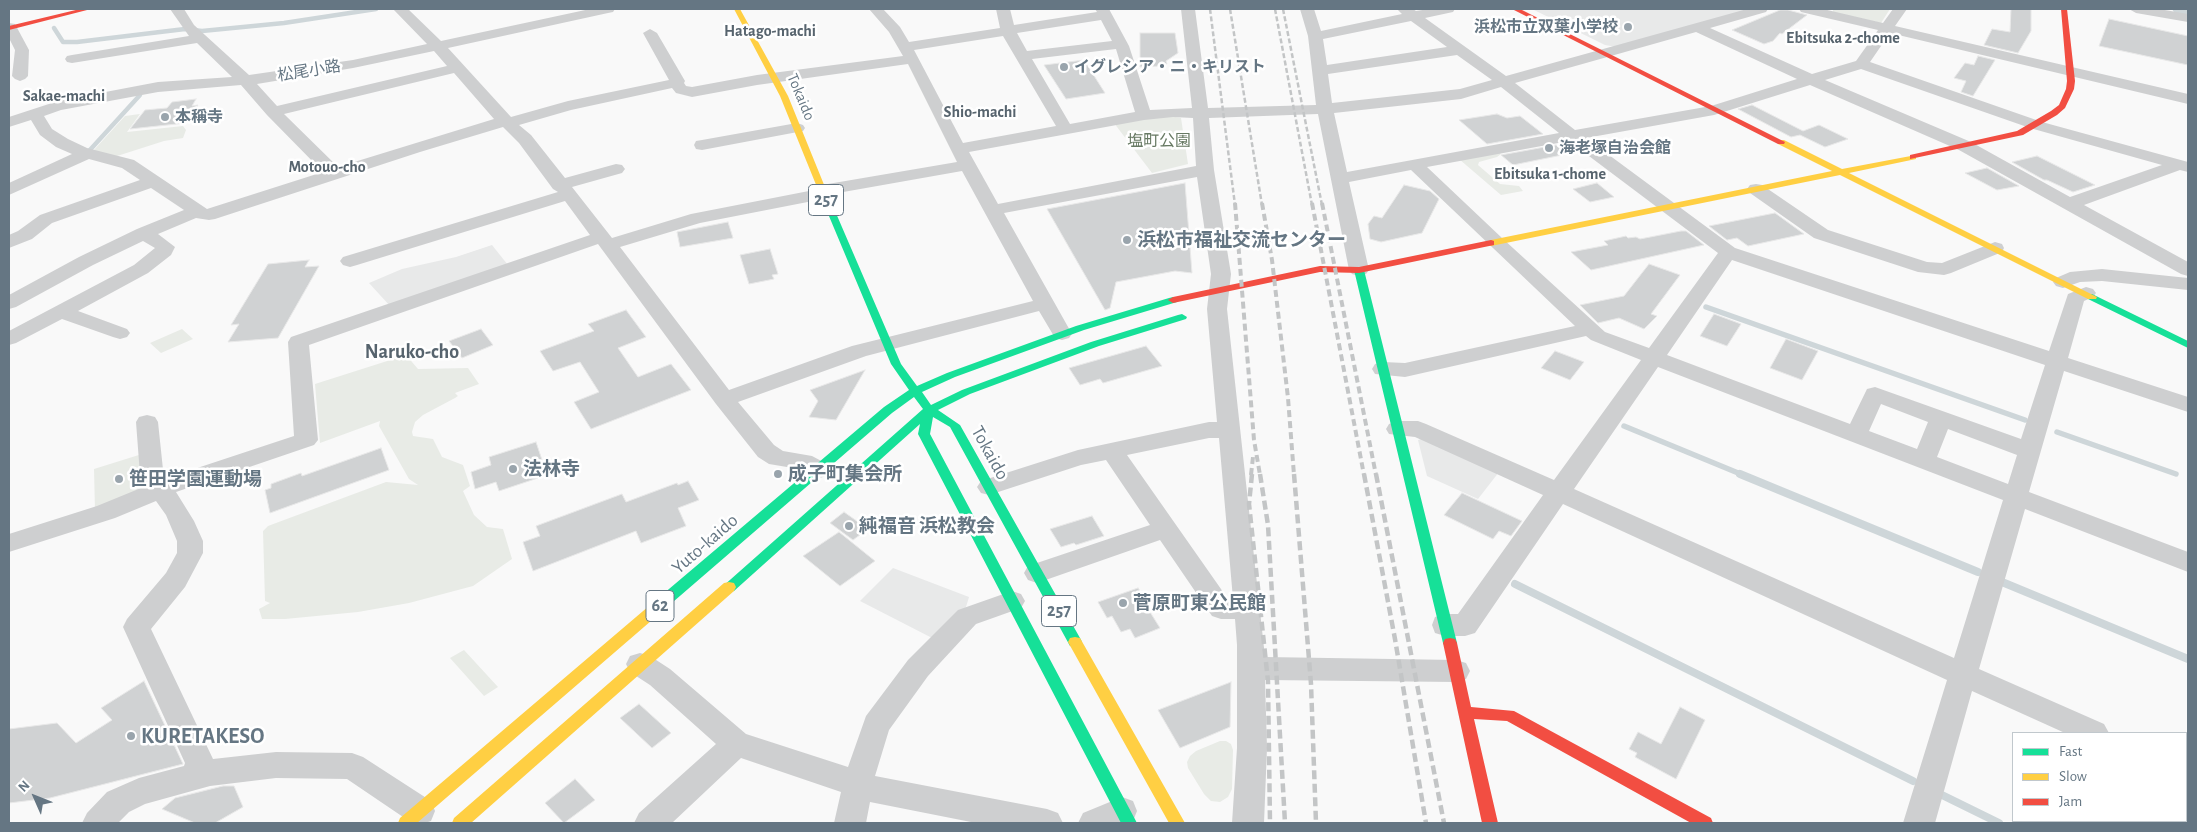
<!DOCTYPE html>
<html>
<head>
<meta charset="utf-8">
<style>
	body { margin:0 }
	#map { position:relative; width:2197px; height:832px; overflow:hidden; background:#f9f9f9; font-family:"Alegreya Sans",sans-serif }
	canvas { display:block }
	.frame { position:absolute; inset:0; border:10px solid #657683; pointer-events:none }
	.legend { position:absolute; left:2012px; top:732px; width:175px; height:90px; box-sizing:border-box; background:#fff; border:1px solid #c1c8cd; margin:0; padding:6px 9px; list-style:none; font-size:15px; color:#657683 }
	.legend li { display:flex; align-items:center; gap:10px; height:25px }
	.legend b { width:25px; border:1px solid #c1c8cd }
	.north { position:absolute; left:10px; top:772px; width:50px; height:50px; -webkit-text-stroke:4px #fff; paint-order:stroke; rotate:314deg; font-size:14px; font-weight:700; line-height:20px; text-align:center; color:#657683 }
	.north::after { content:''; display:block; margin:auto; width:18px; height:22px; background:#657683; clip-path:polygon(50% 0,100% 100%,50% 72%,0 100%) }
</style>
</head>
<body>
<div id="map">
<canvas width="2197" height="832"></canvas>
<div class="frame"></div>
<ul class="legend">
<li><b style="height:6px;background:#16e098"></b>Fast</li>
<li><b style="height:6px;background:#ffcf43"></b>Slow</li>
<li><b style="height:6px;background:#f24e42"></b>Jam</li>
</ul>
<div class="north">N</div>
</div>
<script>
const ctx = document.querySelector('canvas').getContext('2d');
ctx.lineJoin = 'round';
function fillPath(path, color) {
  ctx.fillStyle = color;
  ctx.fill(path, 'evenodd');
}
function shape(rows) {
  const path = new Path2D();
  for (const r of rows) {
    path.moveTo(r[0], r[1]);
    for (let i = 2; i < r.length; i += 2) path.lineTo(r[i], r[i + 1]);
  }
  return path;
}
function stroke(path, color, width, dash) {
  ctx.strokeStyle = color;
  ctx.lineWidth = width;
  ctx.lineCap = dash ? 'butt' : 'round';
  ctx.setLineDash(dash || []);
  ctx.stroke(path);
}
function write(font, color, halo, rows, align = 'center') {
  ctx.font = font + ' "Alegreya Sans","Noto Sans JP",sans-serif';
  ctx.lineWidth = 5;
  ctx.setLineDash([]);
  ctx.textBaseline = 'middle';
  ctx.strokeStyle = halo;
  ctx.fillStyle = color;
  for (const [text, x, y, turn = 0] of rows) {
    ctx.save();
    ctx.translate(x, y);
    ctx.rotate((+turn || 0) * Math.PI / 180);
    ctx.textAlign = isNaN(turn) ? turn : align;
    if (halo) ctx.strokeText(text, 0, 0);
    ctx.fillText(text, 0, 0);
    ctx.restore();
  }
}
fillPath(shape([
	[1532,9,1752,9,1617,47,1605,45],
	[492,245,508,265,390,306,369,283,402,269,456,257],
	[1424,438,1499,472,1478,499,1427,476,1418,440],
	[893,568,969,597,966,607,936,640,860,601]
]), '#e8e9e9');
fillPath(shape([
	[1833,9,1890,9,1881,23,1833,12],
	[140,114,127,132,183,126,186,130,183,138,164,141,114,157,93,151,125,116],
	[1171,116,1181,118,1188,164,1152,173,1114,123],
	[1497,151,1501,154,1497,157,1479,162,1478,165,1500,184,1519,186,1523,191,1501,195,1459,159],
	[182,329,193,339,161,353,150,343],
	[406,355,418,369,468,368,479,384,455,393,458,396,455,398,423,415,415,422,412,432,413,436,433,439,442,457,463,465,470,486,463,491,474,515,487,527,503,529,512,559,473,586,409,603,358,612,285,619,262,619,259,609,270,603,265,601,263,531,268,526,386,482,418,485,409,479,379,426,380,421,320,443,315,384],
	[142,454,144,489,95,511,94,469],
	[464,650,498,687,484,696,450,658],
	[1220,741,1226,741,1231,744,1233,750,1232,789,1228,797,1220,802,1211,801,1204,794,1188,768,1187,762,1190,756,1196,751]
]), '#e8ebe6');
stroke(shape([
	[54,28,63,42,77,42,185,29,202,31,284,23,376,9],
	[89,151,140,95]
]), '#ced6d9', 4.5);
stroke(shape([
	[1706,307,2025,420],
	[1624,426,1743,475],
	[2057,432,2176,474]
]), '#ced6d9', 5.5);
stroke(shape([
	[1740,474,1978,572],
	[2002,582,2188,659],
	[1515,584,1913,781],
	[1942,795,1999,823]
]), '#ced6d9', 8);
fillPath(shape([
	[2172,9,2188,9,2188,17,2175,14,2172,9]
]), '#ced6d9');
const building = shape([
	[2011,9,2031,9,2031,31,2018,53,1984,45,1992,29,2010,32,2011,9],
	[1780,10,1788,10,1807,15,1782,34,1780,33,1773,41,1764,44,1732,30,1780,10],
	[2109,19,2188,36,2188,65,2099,46,2109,19],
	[1140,33,1175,33,1178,53,1166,61,1167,64,1160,64,1161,66,1140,67,1140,33],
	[1978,56,1995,60,1973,96,1961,92,1966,81,1954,78,1965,63,1974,65,1978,56],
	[1084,60,1105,93,1066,99,1044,65,1084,60],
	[196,99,192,106,198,105,186,123,130,129,145,110,167,108,172,102,196,99],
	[1752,105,1803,131,1819,125,1848,139,1825,147,1800,135,1791,137,1738,109,1752,105],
	[1497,114,1507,118,1520,116,1543,134,1487,144,1459,120,1497,114],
	[1556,145,1567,154,1513,165,1501,155,1556,145],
	[2037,156,2095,185,2073,192,2047,180,2044,180,2012,162,2037,156],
	[1987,168,2019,186,1997,190,1965,173,1987,168],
	[1185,183,1192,273,1175,271,1116,282,1110,308,1105,310,1047,209,1185,183],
	[1597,183,1614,197,1590,202,1573,189,1597,183],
	[1404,185,1430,191,1439,199,1422,233,1381,242,1370,239,1368,224,1374,216,1382,218,1404,185],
	[1775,213,1804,234,1748,246,1737,238,1727,240,1709,226,1775,213],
	[728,222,733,238,680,247,677,232,728,222],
	[1681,231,1686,231,1704,245,1591,270,1571,252,1608,245,1604,241,1626,236,1628,238,1636,237,1640,239,1681,231],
	[770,249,778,274,772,275,774,279,749,284,740,255,770,249],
	[309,260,305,267,319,266,278,338,228,342,239,324,231,325,268,264,309,260],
	[1649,264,1680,275,1651,314,1657,316,1644,329,1619,318,1598,323,1580,305,1624,296,1649,264],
	[626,310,646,337,618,348,638,377,671,364,691,390,591,429,574,402,599,392,580,362,553,371,540,351,594,331,588,324,626,310],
	[1714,314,1741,324,1727,346,1700,336,1714,314],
	[481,329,493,345,462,358,449,341,481,329],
	[1786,339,1818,351,1802,380,1770,368,1786,339],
	[1146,346,1162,366,1103,383,1100,379,1080,385,1069,368,1146,346],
	[1555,351,1584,362,1570,380,1541,368,1555,351],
	[865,370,836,420,809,417,818,401,810,390,865,370],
	[536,442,547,475,499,491,496,482,475,489,471,472,491,465,489,457,536,442],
	[381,448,389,470,270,513,265,490,271,488,271,484,301,473,302,476,381,448],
	[688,481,699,500,678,508,686,526,641,543,636,531,533,571,523,542,540,536,536,526,622,494,626,502,677,483,678,485,688,481],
	[1462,493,1522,521,1511,536,1499,531,1493,539,1444,515,1462,493],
	[844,512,868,529,853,540,830,523,844,512],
	[1092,516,1104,536,1076,545,1074,543,1061,547,1050,529,1092,516],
	[839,532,875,561,840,586,803,556,839,532],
	[1138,588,1148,603,1145,604,1160,628,1135,638,1130,629,1121,632,1112,616,1107,618,1098,602,1138,588],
	[144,681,183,764,50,798,9,803,9,729,57,723,76,743,112,720,101,708,144,681],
	[1231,682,1230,727,1180,748,1158,710,1231,682],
	[639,704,671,733,652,748,620,718,639,704],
	[1680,707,1705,720,1676,779,1635,757,1637,753,1629,749,1638,732,1661,744,1680,707],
	[575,779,595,800,564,823,545,803,575,779],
	[223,786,234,786,243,807,215,823,195,823,162,809,175,798,223,786]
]);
fillPath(building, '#d0d2d3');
stroke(building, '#e8e8e8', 1);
fillPath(shape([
	[170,9,184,9,194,25,249,75,353,60,427,44,393,9,408,9,441,41,590,9,615,9,613,12,608,13,448,48,511,117,568,101,669,80,643,33,650,29,657,33,685,81,684,83,686,86,692,87,757,75,903,56,889,32,869,9,883,9,900,27,909,42,1000,28,996,9,1010,9,1014,25,1097,12,1095,9,1109,9,1129,46,1150,110,1192,108,1181,9,1195,9,1208,108,1316,105,1308,36,1300,9,1314,9,1321,31,1402,14,1397,9,1413,9,1416,11,1429,9,1455,9,1453,12,1425,18,1506,76,1747,9,1768,9,1766,12,1710,28,1812,74,1856,61,1878,30,1801,12,1799,9,1823,9,1883,23,1893,9,1907,9,1895,26,2188,94,2188,104,1890,33,1870,62,2042,122,2188,162,2188,172,2180,170,2084,205,2188,262,2188,276,2181,274,1959,150,1810,85,1714,115,1586,138,1735,248,2049,351,2068,294,2086,287,2093,289,2096,293,2093,297,2084,301,2068,358,2188,397,2188,412,2064,371,2029,492,2188,552,2188,572,2025,509,1979,669,2104,724,2109,733,2065,733,1972,691,1935,823,1903,823,1947,680,1563,504,1475,633,1465,636,1445,636,1435,633,1432,625,1435,617,1445,614,1458,614,1543,495,1415,437,1389,434,1386,429,1389,424,1397,421,1418,421,1426,424,1554,480,1641,360,1591,340,1586,336,1405,377,1375,374,1372,369,1375,364,1383,362,1405,363,1575,326,1411,170,1349,182,1369,270,1366,274,1359,276,1352,274,1349,270,1318,114,1209,118,1214,170,1231,274,1227,309,1265,657,1456,660,1466,663,1470,671,1466,679,1456,682,1265,680,1267,748,1264,823,1232,823,1237,748,1237,645,1235,619,1221,619,1212,616,1160,540,1037,583,1028,580,1024,573,1028,566,1150,525,1106,460,1081,465,989,495,981,493,977,487,981,481,1078,450,1209,422,1217,422,1207,309,1211,274,1197,177,1004,213,1072,334,1069,338,1062,340,1055,338,1039,311,866,356,738,402,774,445,783,451,812,456,827,464,831,470,827,476,819,478,799,469,769,464,758,457,716,404,598,244,309,345,318,440,314,445,176,492,194,521,203,541,203,553,185,587,151,629,213,759,276,752,352,753,363,757,431,801,435,811,431,821,425,823,409,821,347,779,276,778,210,786,145,804,129,812,118,823,82,823,87,813,107,792,139,778,184,766,185,763,123,627,127,619,166,573,177,553,177,541,166,515,156,501,115,518,9,552,9,534,97,506,141,488,136,422,139,417,147,415,155,417,158,422,164,479,294,436,288,342,291,337,590,235,565,201,357,265,350,267,343,265,340,261,343,257,558,192,553,189,519,143,503,127,420,152,215,219,209,220,196,218,158,234,175,247,171,255,148,273,78,311,127,329,130,333,127,337,120,339,113,337,62,319,16,343,9,345,9,331,134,265,155,248,143,241,93,265,16,307,9,309,9,295,79,257,137,229,184,210,151,188,52,223,32,239,9,248,9,235,18,231,40,215,140,180,122,168,89,159,9,195,9,183,72,154,56,147,40,135,31,120,9,127,9,117,58,101,158,82,232,77,197,43,72,63,67,62,65,59,67,56,72,55,189,36,170,9],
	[1101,20,1112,41,1027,51,1017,33,1101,20],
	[1411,21,1447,47,1327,65,1323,39,1411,21],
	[1696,32,1797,79,1711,106,1575,130,1515,83,1696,32],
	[1003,36,1056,126,963,143,914,50,1003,36],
	[1116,49,1135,112,1070,124,1032,59,1116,49],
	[434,51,447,66,277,106,257,84,353,68,434,51],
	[1457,55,1492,80,1460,89,1332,103,1328,74,1457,55],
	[908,64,957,162,822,185,816,186,814,190,691,214,612,238,572,187,622,173,625,169,622,165,616,164,565,178,531,135,519,125,571,110,672,88,676,93,692,97,757,85,908,64],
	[1861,69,2030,128,2162,165,2070,197,1971,142,1825,80,1861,69],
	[454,73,494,119,338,167,284,114,454,73],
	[241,85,267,115,323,172,207,209,134,160,87,148,68,139,52,129,44,116,61,110,158,92,241,85],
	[1501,87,1559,133,1347,172,1334,113,1461,99,1501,87],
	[1173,117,1193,118,1196,166,998,204,969,152,1144,120,1173,117],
	[1569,141,1718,253,1649,348,1605,332,1502,238,1427,167,1569,141],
	[962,171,1033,301,852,346,729,390,620,247,700,223,823,199,829,198,832,194,962,171],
	[1732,260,2045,365,2021,439,1875,387,1867,389,1850,424,1667,355,1732,260],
	[1658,367,2003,500,1954,658,1574,489,1658,367],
	[1881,404,1928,422,1917,449,1869,431,1881,404],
	[1948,429,2017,455,2008,484,1937,457,1948,429],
	[1209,438,1219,438,1233,599,1228,599,1127,455,1209,438],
	[2129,9,2159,9,2188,14,2188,22,2136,13,2129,9],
	[9,23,15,24,29,50,28,76,25,79,20,81,15,79,12,76,15,50,9,38,9,23],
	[797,123,803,125,805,128,803,131,702,150,696,149,694,145,696,141,702,140,797,123],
	[1756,184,1762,185,1828,230,1927,262,1942,263,1995,242,2002,244,2004,248,2002,252,1951,273,1944,275,1918,272,1814,238,1750,193,1747,189,1750,185,1756,184],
	[2102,269,2188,278,2188,290,2102,281,2080,282,2063,288,2056,286,2053,282,2056,278,2070,272,2102,269],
	[1012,591,1021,594,1025,601,1021,608,976,624,928,676,889,730,875,776,1047,809,1058,813,1063,823,976,823,870,802,866,823,834,823,841,792,741,758,672,823,634,823,639,813,716,744,650,685,630,672,626,664,630,656,640,653,650,656,670,669,746,734,848,767,866,716,908,660,958,610,1012,591],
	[2186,761,2188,762,2188,789,2186,789,2186,761],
	[1122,797,1133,801,1137,811,1133,821,1128,823,1078,823,1083,813,1122,797]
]), '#cecfd0');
fillPath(shape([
	[825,194,829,197,901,364,917,386,947,373,1076,326,1169,298,1173,297,1178,300,1177,302,1084,330,955,377,922,392,931,405,962,390,1091,342,1178,315,1182,314,1187,317,1186,319,1099,346,970,394,938,410,960,425,1080,638,1082,642,1080,646,1075,647,1070,646,950,427,933,417,930,434,1137,823,1121,823,918,434,920,424,734,591,729,592,724,591,722,587,923,409,914,397,892,413,666,608,661,609,656,608,654,604,656,600,884,407,909,390,891,364,821,197,825,194],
	[1359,267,1364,270,1457,643,1455,647,1450,648,1445,647,1443,643,1354,270,1359,267],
	[2092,294,2188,341,2188,348,2088,299,2087,297,2088,295,2092,294]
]), '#16e098');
fillPath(shape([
	[734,9,740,9,788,96,829,197,828,199,825,200,821,197,780,96,734,9],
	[1778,140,1784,140,1842,169,1916,155,1916,159,1849,173,2097,297,2096,299,2088,299,1840,175,1491,246,1486,243,1491,240,1832,171,1778,144,1778,140],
	[729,582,734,583,736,587,734,591,471,823,452,823,454,818,724,583,729,582],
	[661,599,666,600,668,604,666,608,417,823,398,823,400,818,656,600,661,599],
	[1075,637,1080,638,1185,823,1169,823,1068,642,1070,638,1075,637]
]), '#ffcf43');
fillPath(shape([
	[80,9,91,9,9,30,9,26,80,9],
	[1512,9,1520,9,1785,142,1784,144,1778,144,1512,9],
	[2061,9,2067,9,2075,81,2074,89,2065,108,2057,115,2023,135,1910,159,1910,155,2017,131,2051,111,2059,105,2066,89,2067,81,2061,9],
	[1491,240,1494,241,1494,245,1359,273,1320,272,1173,303,1168,300,1173,297,1320,266,1359,267,1491,240],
	[1450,638,1455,639,1457,643,1471,707,1514,711,1711,818,1713,823,1691,823,1507,721,1474,719,1498,823,1482,823,1443,643,1445,639,1450,638]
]), '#f24e42');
stroke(shape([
	[1210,9,1235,205],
	[1230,9,1262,205],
	[1275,9,1312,205],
	[1283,9,1322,205]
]), '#c3c5c6', 2.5, [5, 2.5]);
stroke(shape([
	[1235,203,1254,440,1260,475],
	[1262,203,1272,260,1288,398,1294,475],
	[1312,203,1364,475],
	[1322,203,1376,475],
	[1251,475,1253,457]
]), '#c3c5c6', 4, [7, 4]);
stroke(shape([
	[1252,474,1249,504,1268,681,1270,823],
	[1260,474,1268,525,1285,823],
	[1294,474,1311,684,1316,823],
	[1364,474,1395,639,1426,823],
	[1376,474,1444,823]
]), '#c3c5c6', 4.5, [9, 4.5]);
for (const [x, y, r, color] of [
	[1628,27,5,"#99a4ac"],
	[1064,67,5,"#99a4ac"],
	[165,117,5,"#99a4ac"],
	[1549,148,5,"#99a4ac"],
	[1127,240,5,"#99a4ac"],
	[513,469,5,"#99a4ac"],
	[778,474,5,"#99a4ac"],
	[119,479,5,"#99a4ac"],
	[849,526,5,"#99a4ac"],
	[1123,603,5,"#99a4ac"],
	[131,736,5,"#99a4ac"]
]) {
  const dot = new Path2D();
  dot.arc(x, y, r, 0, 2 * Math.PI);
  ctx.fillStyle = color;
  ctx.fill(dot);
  stroke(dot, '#fff', 2);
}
write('bold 16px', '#657683', '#fff', [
	["浜松市立双葉小学校",1618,27,"right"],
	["イグレシア・ニ・キリスト",1074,67],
	["本稱寺",175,117],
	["海老塚自治会館",1559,148]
], 'left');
write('bold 16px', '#57646e', '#fff', [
	["Hatago-machi",770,31],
	["Ebitsuka 2-chome",1843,38],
	["Sakae-machi",64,96],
	["Shio-machi",980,112],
	["Motouo-cho",327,167],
	["Ebitsuka 1-chome",1550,174]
]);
write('16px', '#657683', '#fff', [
	["松尾小路",309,71,-9],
	["Tokaido",801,97,67]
]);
write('16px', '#687a64', '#fff', [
	["塩町公園",1159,141]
]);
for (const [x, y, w] of [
	[826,200,35],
	[660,606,28],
	[1059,611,35]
]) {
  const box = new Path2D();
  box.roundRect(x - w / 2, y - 15.5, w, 31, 4);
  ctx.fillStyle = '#fff';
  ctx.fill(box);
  stroke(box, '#657683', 1);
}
write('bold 18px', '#657683', null, [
	["257",826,200],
	["62",660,606],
	["257",1059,611]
]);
write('bold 19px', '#657683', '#fff', [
	["浜松市福祉交流センター",1137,240],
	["法林寺",523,469],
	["成子町集会所",788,474],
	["笹田学園運動場",129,479],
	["純福音 浜松教会",859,526],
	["菅原町東公民館",1133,603]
], 'left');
write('19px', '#657683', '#fff', [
	["Tokaido",990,453,61],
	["Yuto-kaido",705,544,-41]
]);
write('bold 20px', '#57646e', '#fff', [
	["Naruko-cho",412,352]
]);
write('bold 22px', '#657683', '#fff', [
	["KURETAKESO",141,736]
], 'left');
</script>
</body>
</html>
